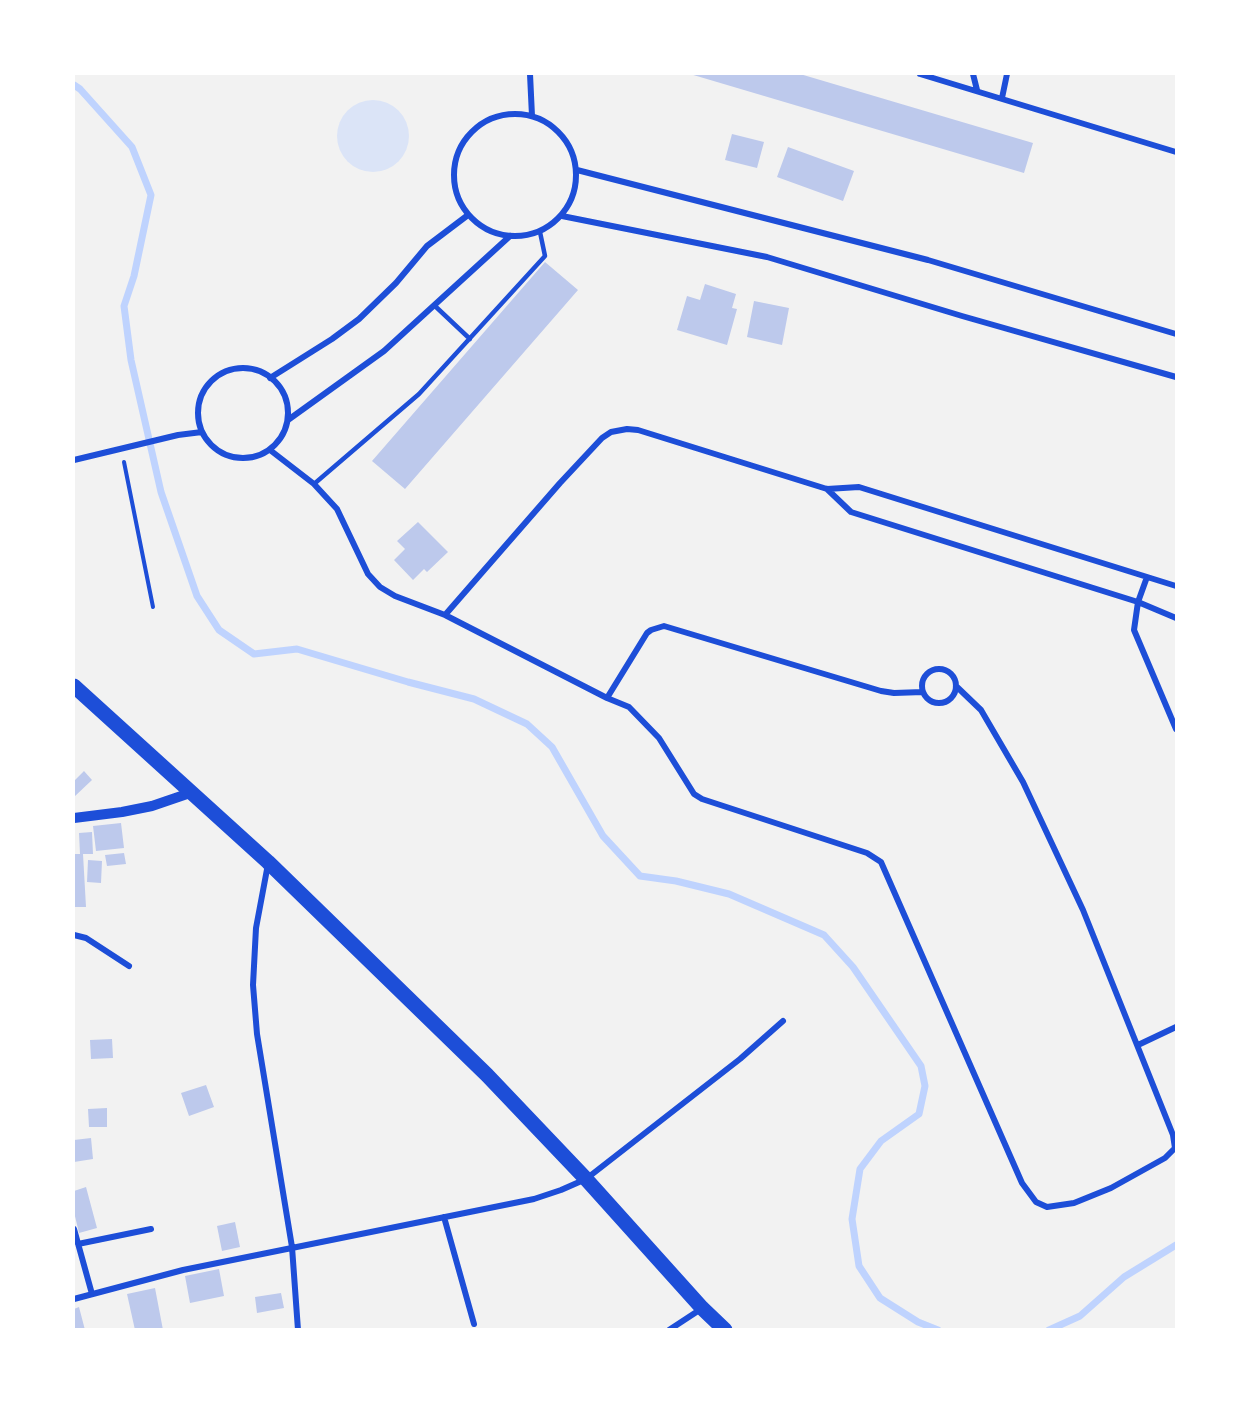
<!DOCTYPE html>
<html>
<head>
<meta charset="utf-8">
<style>
	body { margin:0 }
	#map { position:relative; width:1250px; height:1403px; overflow:hidden; background:#f2f2f2; font-family:"PT Sans",sans-serif }
	canvas { display:block }
	.frame { position:absolute; inset:0; border:75px solid #fff; pointer-events:none }
</style>
</head>
<body>
<div id="map">
<canvas width="1250" height="1403"></canvas>
<div class="frame"></div>
</div>
<script>
const ctx = document.querySelector('canvas').getContext('2d');
ctx.lineJoin = 'round';
function fillPath(path, color) {
  ctx.fillStyle = color;
  ctx.fill(path, 'evenodd');
}
function shape(rows) {
  const path = new Path2D();
  for (const r of rows) {
    if (r.length === 3) {
      path.moveTo(r[0] + r[2], r[1]);
      path.arc(r[0], r[1], r[2], 0, 2 * Math.PI);
      continue;
    }
    path.moveTo(r[0], r[1]);
    for (let i = 2; i < r.length; i += 2) path.lineTo(r[i], r[i + 1]);
  }
  return path;
}
function stroke(path, color, width, dash) {
  ctx.strokeStyle = color;
  ctx.lineWidth = width;
  ctx.lineCap = dash ? 'butt' : 'round';
  ctx.setLineDash(dash || []);
  ctx.stroke(path);
}
fillPath(shape([
	[373,136,36]
]), '#dbe4f7');
stroke(shape([
	[74,85,80,89,132,147,151,195,134,276,124,306,131,360,161,492,197,596,219,630,254,654,297,649,408,682,474,699,527,724,552,747,603,836,640,876,676,881,729,894,824,935,853,967,921,1066,925,1086,919,1114,881,1141,860,1169,852,1219,859,1266,880,1298,918,1322,938,1330],
	[1049,1330,1080,1316,1124,1277,1176,1245]
]), '#bfd3fe', 7);
fillPath(shape([
	[690,74,800,74,1033,143,1024,173],
	[732,134,764,142,757,168,725,160],
	[788,147,854,171,843,201,777,177],
	[545,262,578,290,405,489,372,461],
	[705,284,736,294,732,308,737,309,727,345,677,330,687,296,700,300],
	[754,301,789,308,782,345,747,337],
	[418,522,448,552,427,572,424,569,413,580,394,560,405,549,397,541],
	[84,771,92,780,74,797,74,781],
	[121,823,124,848,96,851,93,826],
	[92,832,93,854,83,854,86,907,75,907,74,854,80,854,79,833],
	[124,853,126,864,107,866,105,855],
	[88,860,102,861,101,883,87,882],
	[112,1039,113,1058,91,1059,90,1040],
	[206,1085,214,1107,189,1116,181,1093],
	[107,1108,107,1127,89,1127,88,1109],
	[91,1138,93,1159,74,1162,74,1140],
	[86,1187,97,1228,79,1233,74,1212,74,1191],
	[235,1222,240,1247,222,1251,217,1226],
	[219,1269,224,1296,190,1303,185,1276],
	[155,1288,163,1330,135,1330,127,1294],
	[281,1293,284,1308,257,1313,255,1297],
	[79,1307,85,1330,74,1330,74,1309]
]), '#bdc9ec');
stroke(shape([
	[124,462,153,607]
]), '#1d4ed8', 4);
stroke(shape([
	[435,306,470,339],
	[314,484,419,394,545,256,540,232]
]), '#1d4ed8', 4.5);
stroke(shape([
	[530,74,532,116],
	[920,74,1176,152],
	[973,74,977,90],
	[1002,98,1007,74],
	[515,175,61],
	[577,170,928,260,1176,334],
	[562,216,767,257,962,316,1176,377],
	[243,413,45],
	[270,378,332,339,359,319,396,283,427,246,468,215],
	[288,420,384,351,510,236],
	[270,450,314,484,337,509,368,574,380,587,395,596,445,615,607,698,647,633,651,630,664,626,881,691,894,693,923,692],
	[74,460,178,435,202,432],
	[827,489,851,512,1138,602,1176,618],
	[1147,577,1138,602,1134,630,1176,729],
	[445,615,560,483,602,438,611,432,627,429,638,430,827,489,859,487,1176,586],
	[939,686,17],
	[607,698,629,707,659,738,694,794,702,799,867,853,881,862,1022,1183,1036,1202,1047,1207,1074,1203,1111,1188,1165,1158,1175,1148,1173,1135,1083,910,1023,782,981,710,956,686],
	[268,864,256,928,253,985,257,1034,292,1247,298,1330],
	[74,935,86,938,129,966],
	[1138,1045,1176,1027],
	[444,1217,474,1324],
	[74,1229,92,1294],
	[78,1244,151,1229],
	[74,1299,183,1270,534,1199,561,1190,586,1179,740,1059,783,1021],
	[669,1330,701,1309]
]), '#1d4ed8', 6);
stroke(shape([
	[74,818,122,812,152,806,190,793]
]), '#1d4ed8', 10);
stroke(shape([
	[74,686,268,862,487,1075,586,1179,702,1308,725,1330]
]), '#1d4ed8', 15);
</script>
</body>
</html>
